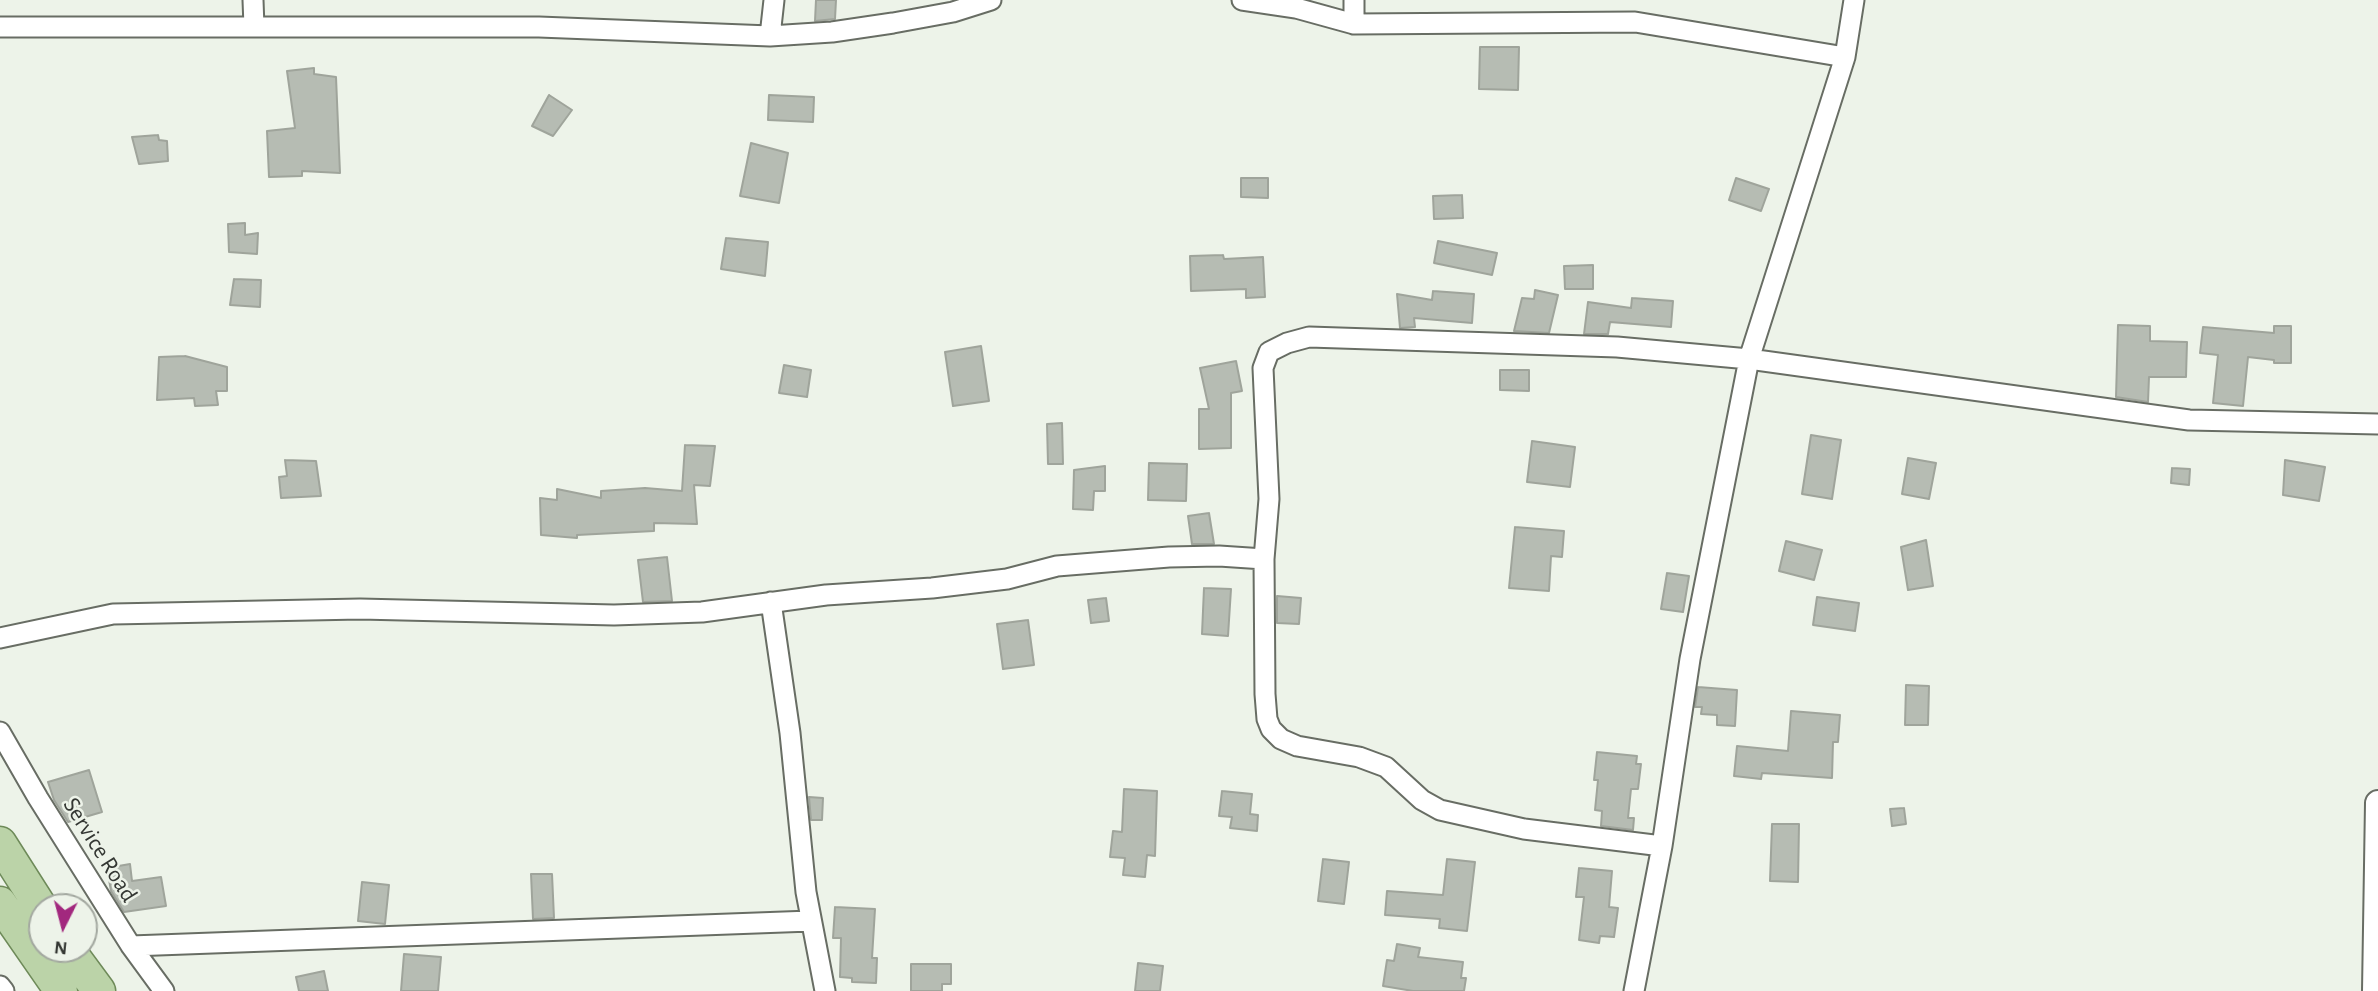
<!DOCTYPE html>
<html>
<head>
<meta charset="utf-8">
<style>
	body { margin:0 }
	#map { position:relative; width:2378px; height:991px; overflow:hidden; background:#edf3e9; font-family:"Alegreya Sans",sans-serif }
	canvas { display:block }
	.north { position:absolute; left:28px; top:893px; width:70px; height:70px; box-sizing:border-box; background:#edf3e9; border:2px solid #a3a8a0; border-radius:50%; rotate:186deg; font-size:19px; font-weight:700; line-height:28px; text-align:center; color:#343733 }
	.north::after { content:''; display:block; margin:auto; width:24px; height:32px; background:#a2287e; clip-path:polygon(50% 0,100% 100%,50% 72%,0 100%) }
</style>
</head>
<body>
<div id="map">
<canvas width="2378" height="991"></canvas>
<div class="north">N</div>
</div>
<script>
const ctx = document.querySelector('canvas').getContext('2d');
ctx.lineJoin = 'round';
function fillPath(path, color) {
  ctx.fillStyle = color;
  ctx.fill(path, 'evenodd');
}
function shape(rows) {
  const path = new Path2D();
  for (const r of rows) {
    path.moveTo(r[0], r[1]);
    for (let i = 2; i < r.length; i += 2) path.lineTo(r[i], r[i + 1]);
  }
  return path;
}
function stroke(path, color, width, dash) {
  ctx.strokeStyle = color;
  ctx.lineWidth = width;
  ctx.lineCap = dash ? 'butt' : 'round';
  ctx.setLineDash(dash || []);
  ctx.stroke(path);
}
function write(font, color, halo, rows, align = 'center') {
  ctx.font = font + ' "Alegreya Sans",sans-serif';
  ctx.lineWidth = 5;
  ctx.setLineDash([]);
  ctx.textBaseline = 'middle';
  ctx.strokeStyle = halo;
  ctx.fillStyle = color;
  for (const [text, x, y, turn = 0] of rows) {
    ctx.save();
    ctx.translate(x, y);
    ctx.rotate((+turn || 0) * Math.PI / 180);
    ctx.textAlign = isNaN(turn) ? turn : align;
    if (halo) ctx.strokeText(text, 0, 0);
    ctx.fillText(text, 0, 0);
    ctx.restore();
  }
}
const building = shape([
	[816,0,836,0,835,19,815,21,816,0],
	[1480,47,1519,47,1518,90,1479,89,1480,47],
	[314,68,314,74,336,77,340,173,302,171,302,176,269,177,267,131,295,128,287,71,314,68],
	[549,95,572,110,553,136,532,126,549,95],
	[769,95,814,97,813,122,768,120,769,95],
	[158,135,159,140,167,141,168,161,139,164,132,137,158,135],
	[751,143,788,153,779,203,740,196,751,143],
	[1241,178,1268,178,1268,198,1241,197,1241,178],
	[1736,178,1769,189,1761,211,1729,200,1736,178],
	[1462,195,1463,218,1434,219,1433,196,1462,195],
	[245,223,245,235,258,233,257,254,229,252,228,224,245,223],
	[726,238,768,242,765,276,721,269,726,238],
	[1438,241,1497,253,1492,275,1434,263,1438,241],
	[1223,255,1224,259,1263,257,1265,297,1246,298,1246,289,1191,291,1190,256,1223,255],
	[1593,265,1593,289,1565,289,1564,266,1593,265],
	[234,279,261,280,260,307,230,305,234,279],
	[1535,290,1558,295,1549,333,1514,331,1522,298,1534,299,1535,290],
	[1433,291,1474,294,1472,323,1414,318,1415,327,1400,328,1397,294,1432,300,1433,291],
	[1632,298,1673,301,1671,327,1610,322,1608,334,1584,334,1588,302,1631,308,1632,298],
	[2118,325,2150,326,2150,341,2187,342,2186,377,2149,377,2148,402,2116,397,2118,325],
	[2274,326,2291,326,2291,363,2274,363,2274,360,2248,357,2243,406,2213,403,2218,355,2200,353,2203,327,2274,333,2274,326],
	[981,346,989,401,953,406,945,352,981,346],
	[185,356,227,367,227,391,216,391,218,405,195,406,194,398,157,400,159,357,185,356],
	[1236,361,1242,391,1231,393,1231,448,1199,449,1199,409,1209,409,1200,368,1236,361],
	[784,365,811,370,807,397,779,393,784,365],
	[1500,370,1529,370,1529,391,1500,390,1500,370],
	[1062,423,1063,464,1048,464,1047,424,1062,423],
	[1811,435,1841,440,1832,499,1802,494,1811,435],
	[1532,441,1575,447,1570,487,1527,482,1532,441],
	[685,445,715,446,710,486,694,485,697,524,654,523,654,531,577,535,577,538,541,535,540,498,557,500,557,489,601,498,601,491,645,488,682,491,685,445],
	[1908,458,1936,463,1929,499,1902,494,1908,458],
	[285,460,316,461,321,496,281,498,279,477,287,476,285,460],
	[2285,460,2325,467,2319,501,2283,495,2285,460],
	[1149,463,1187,464,1186,501,1148,500,1149,463],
	[1105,466,1105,491,1094,491,1093,510,1073,509,1074,470,1105,466],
	[2172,468,2190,469,2189,485,2171,483,2172,468],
	[1209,513,1214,544,1192,544,1188,516,1209,513],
	[1515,527,1564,531,1562,557,1551,556,1549,591,1509,588,1515,527],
	[1926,540,1933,586,1908,590,1901,547,1926,540],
	[1786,541,1822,550,1814,580,1779,571,1786,541],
	[667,557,672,601,643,602,638,560,667,557],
	[1667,573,1689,576,1683,612,1661,609,1667,573],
	[1204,588,1231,589,1228,636,1202,634,1204,588],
	[1277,596,1301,598,1299,624,1277,623,1277,596],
	[1817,597,1859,603,1855,631,1813,625,1817,597],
	[1106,598,1109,621,1091,623,1088,600,1106,598],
	[1028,620,1034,665,1003,669,997,624,1028,620],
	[1906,685,1929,686,1928,725,1905,725,1906,685],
	[1698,687,1737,690,1735,726,1717,725,1717,715,1701,714,1702,707,1695,707,1698,687],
	[1791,711,1840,715,1838,742,1833,742,1832,778,1762,773,1761,779,1734,776,1737,746,1788,751,1791,711],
	[1597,752,1637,756,1636,764,1641,764,1638,789,1631,789,1628,818,1634,818,1633,830,1601,826,1602,811,1595,810,1598,780,1594,780,1597,752],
	[89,770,102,812,68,822,54,800,48,782,89,770],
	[1124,789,1157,791,1155,856,1147,855,1145,877,1123,875,1125,858,1110,857,1113,831,1122,832,1124,789],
	[1222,791,1252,794,1250,814,1258,815,1257,831,1230,828,1232,817,1219,816,1222,791],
	[809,797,823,798,822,820,811,820,809,797],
	[1904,808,1906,824,1892,826,1890,809,1904,808],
	[1772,824,1799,824,1798,882,1770,881,1772,824],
	[1323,859,1349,862,1344,904,1318,901,1323,859],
	[1447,859,1475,862,1467,931,1439,928,1440,919,1385,915,1387,891,1443,895,1447,859],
	[130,864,132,881,161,877,166,906,124,912,111,891,107,868,130,864],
	[1579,868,1612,871,1609,907,1618,908,1614,937,1600,936,1599,943,1579,940,1584,897,1576,897,1579,868],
	[531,874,552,874,554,918,533,919,531,874],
	[362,882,389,885,385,924,358,921,362,882],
	[835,907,875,909,872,958,877,958,876,983,852,982,852,978,840,977,841,938,833,938,835,907],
	[1397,944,1420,948,1418,957,1463,962,1461,978,1466,978,1464,991,1413,991,1383,986,1387,960,1394,961,1397,944],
	[404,954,441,957,438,991,401,991,404,954],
	[1138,963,1163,966,1160,991,1135,991,1138,963],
	[911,964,951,964,951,984,942,984,942,991,911,991,911,964],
	[324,971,328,991,299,991,296,977,324,971]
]);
fillPath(building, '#b6bcb3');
stroke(building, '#9fa49b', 2);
const minor = shape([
	[253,0,254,27],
	[1242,0,1296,8,1354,24,1635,22,1845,57],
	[1354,24,1354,0],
	[0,27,539,27,770,36,832,32,893,23,953,12,991,0],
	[770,36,774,0],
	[771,602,790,733,806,892,825,991],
	[0,638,113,614,360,609,614,615,702,612,826,595,932,588,1007,579,1057,566,1169,557,1219,556,1264,559],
	[0,732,38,798,131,946,164,991],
	[1662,846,1524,829,1440,810,1422,800,1386,767,1359,757,1297,746,1281,739,1271,729,1267,719,1265,694,1264,559,1269,499,1263,368,1269,352,1287,343,1309,337,1617,347,1749,359,2189,420,2378,424],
	[131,946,811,921],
	[0,986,4,991],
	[1634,991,1662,846,1690,659,1749,359,1845,57,1854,0]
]);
const tertiary = shape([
	[2375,991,2378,803]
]);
const primary = shape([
	[0,843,42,909],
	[0,903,61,991],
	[68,949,99,991]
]);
stroke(minor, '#686d64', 23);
stroke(tertiary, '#686d64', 28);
stroke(primary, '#6e8a59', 35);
stroke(minor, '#fff', 19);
stroke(tertiary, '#fff', 24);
stroke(primary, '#bbd3a8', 32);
write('24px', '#343733', '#edf3e9', [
	["Service Road",100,850,58]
]);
</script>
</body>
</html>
